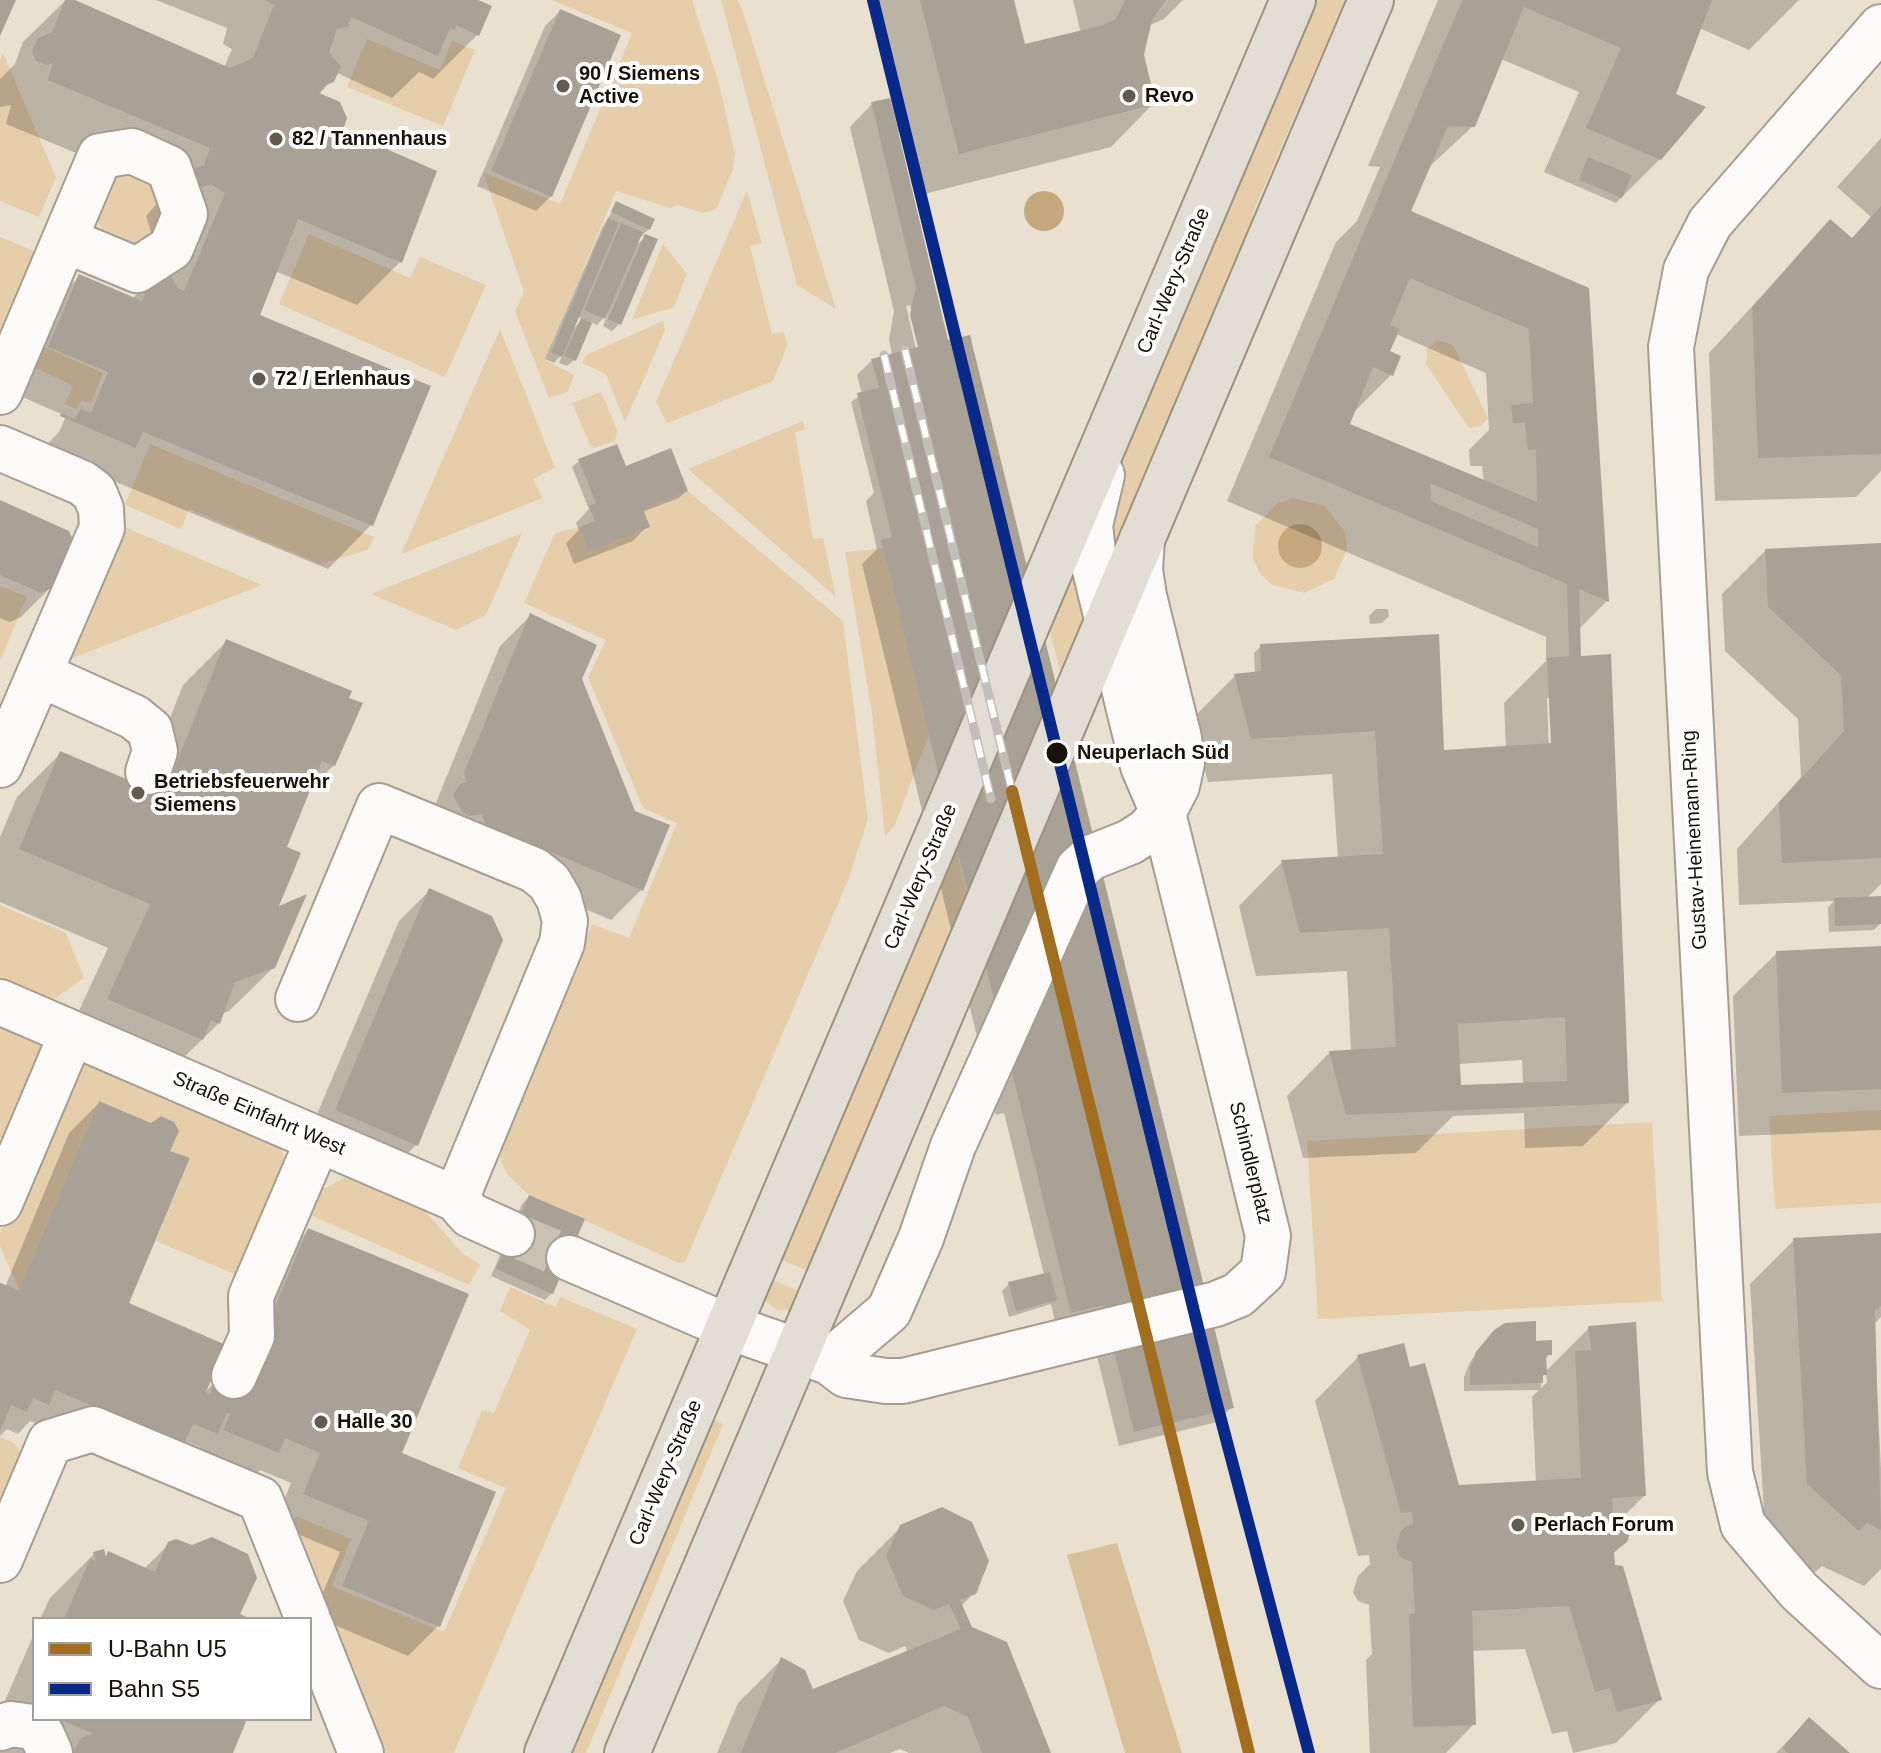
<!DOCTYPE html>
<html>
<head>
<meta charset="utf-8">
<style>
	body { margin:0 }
	#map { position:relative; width:1881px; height:1753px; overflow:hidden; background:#eae0d0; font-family:Arial,sans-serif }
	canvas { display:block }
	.legend { position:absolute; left:32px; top:1617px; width:280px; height:104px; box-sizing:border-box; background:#fff; border:2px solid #a3a09c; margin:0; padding:10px 14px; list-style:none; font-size:24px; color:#181208 }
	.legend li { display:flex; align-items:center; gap:16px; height:40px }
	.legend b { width:40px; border:2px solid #a3a09c }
</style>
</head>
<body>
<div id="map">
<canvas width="1881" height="1753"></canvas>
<ul class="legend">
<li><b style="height:10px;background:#a06e1e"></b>U-Bahn U5</li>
<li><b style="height:10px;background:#08298a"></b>Bahn S5</li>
</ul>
</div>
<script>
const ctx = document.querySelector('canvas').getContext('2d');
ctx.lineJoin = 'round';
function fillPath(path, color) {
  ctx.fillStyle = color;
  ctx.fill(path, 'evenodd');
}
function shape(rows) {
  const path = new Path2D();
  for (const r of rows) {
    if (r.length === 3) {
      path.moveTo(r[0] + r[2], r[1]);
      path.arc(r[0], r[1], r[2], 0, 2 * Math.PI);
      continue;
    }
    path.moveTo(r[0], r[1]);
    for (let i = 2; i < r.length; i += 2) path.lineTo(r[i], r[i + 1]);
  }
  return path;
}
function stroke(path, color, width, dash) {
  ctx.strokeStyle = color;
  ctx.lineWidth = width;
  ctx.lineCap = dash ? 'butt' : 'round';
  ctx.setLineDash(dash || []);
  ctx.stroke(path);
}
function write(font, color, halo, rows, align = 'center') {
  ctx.font = font + ' Arial,sans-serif';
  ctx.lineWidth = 8;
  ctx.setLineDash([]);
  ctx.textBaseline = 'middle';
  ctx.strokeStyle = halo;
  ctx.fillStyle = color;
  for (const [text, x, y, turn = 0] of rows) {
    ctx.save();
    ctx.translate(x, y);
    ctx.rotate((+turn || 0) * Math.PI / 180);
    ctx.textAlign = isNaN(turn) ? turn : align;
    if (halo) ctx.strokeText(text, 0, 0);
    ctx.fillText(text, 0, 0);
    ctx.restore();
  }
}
fillPath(shape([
	[551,0,692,0,719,84,735,154,733,170,716,209,703,213,678,205,670,208,616,191,545,360,574,375,568,392,549,398,515,311,524,292,483,172,560,204,632,33],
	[721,0,738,0,744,15,836,309,797,285],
	[1302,0,1345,0,1254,210,1251,228,1118,567,1104,501,1259,140],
	[367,39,440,70,452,41,475,50,443,126,347,87],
	[3,53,56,177,39,217,0,201,0,61],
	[129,165,171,198,154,239,133,248,106,237,95,216,112,173],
	[747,191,762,243,750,246,772,334,784,332,787,345,782,359,773,381,667,423,656,402],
	[309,234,410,278,420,257,486,285,445,377,279,304],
	[0,237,39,253,0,346],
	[663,244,687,274,674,307,632,320],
	[663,321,665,330,625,422,606,374,582,363,586,355],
	[500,329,555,468,533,479,543,498,401,554],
	[1438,340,1453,345,1488,418,1481,426,1469,428,1426,364,1427,349],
	[40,345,103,373,91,403,82,400,76,409,65,404,73,386,32,366],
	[601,392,617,430,615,441,592,449,572,403],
	[803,421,805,430,795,432,813,539,823,538,836,597,688,469],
	[150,444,374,537,368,550,320,564,189,509,181,529,125,505],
	[688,491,843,621,868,819,849,878,685,1262,679,1263,529,1195,507,1174,500,1157,500,1138,592,924,629,938,677,823,643,808,588,677,606,640,524,603,555,533,579,527,589,550,643,509],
	[1294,498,1325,506,1345,532,1347,549,1334,579,1304,593,1273,585,1260,574,1253,559,1255,526,1278,503],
	[122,526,262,585,65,661],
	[522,533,486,615,456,630,371,594],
	[1069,545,1088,609,1064,688,1044,605],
	[883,548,929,735,895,825,885,836,872,713,845,552],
	[0,586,27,597,0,661],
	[951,829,972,915,818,1275,769,1255],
	[0,905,66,933,84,978,48,1003,0,985],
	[0,1022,40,1039,47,1051,0,1179],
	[77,1064,100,1064,268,1135,283,1153,290,1178,246,1279,156,1241,190,1159,170,1151,178,1131,174,1122,161,1116,151,1123,99,1101,19,1290,0,1246,0,1233,65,1076],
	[1881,1110,1881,1203,1775,1209,1769,1116],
	[1652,1122,1662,1301,1318,1319,1307,1141],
	[348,1176,415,1200,463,1254,480,1264,469,1285,308,1214,319,1191],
	[760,1275,809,1295,796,1309,777,1310,762,1298],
	[510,1287,556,1307,560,1297,637,1329,454,1753,386,1753,290,1528,296,1516,351,1539,332,1586,444,1632,506,1488,458,1468,482,1410,494,1413,530,1330,500,1311],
	[701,1414,723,1424,586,1753,557,1753],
	[0,1437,14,1443,24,1458,0,1516]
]), '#e6ceaa');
fillPath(shape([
	[1117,1543,1182,1753,1125,1753,1067,1555]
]), '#d8c09a');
fillPath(shape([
	[1044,211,20],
	[1300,546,22]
]), '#c5a97d');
fillPath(shape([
	[66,0,224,68,232,49,223,44,227,28,156,0,473,0,489,7,477,35,433,79,419,72,392,98,337,73,319,95,340,131,400,262,357,305,275,271,257,316,371,525,328,569,104,477,37,455,59,432,66,416,6,390,35,320,79,277,132,299,151,279,167,226,151,232,146,216,168,191,6,124,11,105,0,107,0,79,15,64,23,42],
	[867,0,1012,0,1024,46,1081,33,1073,0,1183,0,1164,19,1148,26,1142,55,1154,103,1111,147,916,196,900,132,896,133,947,344,1232,1407,1217,1422,1119,1446,1088,1319,1056,1326,1051,1304,1009,1317,1002,1291,1009,1284,1044,1275,1004,1113,996,1115,862,564,877,549,866,501,874,493,851,402,862,394,857,375,872,360,892,355,889,339,894,311,850,127,872,104,892,99],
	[910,305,920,349,916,349,906,306],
	[1438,0,1799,0,1749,50,1699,28,1673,95,1660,159,1616,203,1544,172,1579,92,1501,59,1473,126,1427,169,1409,212,1587,290,1607,601,1579,629,1579,658,1627,1103,1583,1146,1525,1148,1524,1113,1453,1116,1416,1153,1303,1158,1287,1096,1330,1052,1351,1052,1347,971,1256,976,1239,906,1282,862,1338,859,1332,774,1208,782,1192,719,1235,676,1255,674,1254,653,1261,646,1442,753,1506,748,1504,703,1546,661,1546,637,1227,501,1336,242,1357,221,1380,167,1368,166],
	[1396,334,1486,373,1489,430,1469,450,1470,466,1482,466,1484,482,1348,425,1352,414,1391,375,1387,352],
	[1547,698,1551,698,1553,753,1549,753],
	[1522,1060,1523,1084,1459,1090,1458,1064],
	[560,11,551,196,536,211,477,186,545,26],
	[1881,138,1881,471,1856,497,1715,501,1709,353,1830,222,1851,240,1871,217,1837,187],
	[617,204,649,229,642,235,655,240,619,324,612,331,603,326,608,313,597,325,590,322,574,360,567,366,559,363,563,353,554,363,545,359,602,228],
	[640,235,645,237,635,247],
	[577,316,583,319,572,330],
	[579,461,625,469,686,491,679,498,642,512,647,526,633,541,574,564,566,543,579,530,576,523,589,509,572,467],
	[0,503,52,586,21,617,10,622,0,618],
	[1881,545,1881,884,1867,898,1881,923,1874,930,1829,932,1828,907,1834,901,1739,905,1737,849,1801,777,1798,719,1725,651,1722,594,1766,550],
	[1376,609,1388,609,1389,616,1382,623,1370,624,1369,616],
	[530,616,579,679,641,890,611,920,455,854,435,805,500,646],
	[227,641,334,765,308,791,284,848,275,910,274,967,229,1011,222,1014,219,1023,175,1066,64,1043,108,948,0,902,0,837,17,797,61,753,142,788,183,685],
	[429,891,416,1145,386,1175,306,1140,399,921],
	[1881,948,1881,1130,1739,1136,1733,996,1777,953],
	[99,1103,168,1152,126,1304,204,1393,216,1381,279,1260,309,1230,400,1454,438,1626,408,1656,313,1616,340,1552,274,1524,291,1483,260,1470,248,1482,195,1460,200,1447,184,1441,153,1473,30,1421,18,1434,7,1429,0,1436,0,1285,5,1287,69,1133],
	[529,1197,552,1293,545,1300,491,1276,522,1204],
	[1881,1235,1881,1317,1874,1324,1881,1470,1881,1569,1864,1586,1822,1566,1814,1573,1765,1528,1750,1284,1794,1240],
	[1589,1328,1644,1496,1618,1522,1626,1541,1612,1555,1613,1567,1660,1699,1616,1743,1573,1753,1567,1731,1552,1734,1525,1649,1471,1651,1474,1724,1446,1753,1370,1753,1366,1660,1372,1654,1369,1605,1358,1601,1353,1592,1358,1576,1370,1564,1369,1555,1358,1556,1315,1401,1358,1357,1408,1369,1457,1487,1536,1483,1532,1397,1539,1390,1464,1391,1464,1377,1470,1362,1487,1339,1534,1343,1550,1354,1544,1360,1545,1372],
	[1546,1373,1547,1382,1541,1388,1541,1378],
	[901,1527,974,1593,961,1606,970,1629,1049,1753,909,1753,900,1749,890,1753,717,1753,738,1703,781,1660,812,1692,908,1653,905,1646,889,1653,859,1640,843,1601,857,1571],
	[169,1544,237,1615,246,1619,40,1619,50,1598,94,1554,104,1558,109,1553,144,1569],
	[34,1634,34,1719,245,1719,230,1753,0,1753,0,1712],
	[1809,1720,1846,1753,1776,1753]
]), '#0003');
fillPath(shape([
	[0,0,16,0,0,36],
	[65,0,75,0,230,68,253,58,274,5,264,0,478,0,492,6,479,36,456,25,455,30,450,28,438,56,351,17,348,27,337,29,329,53,341,66,334,82,324,86,319,93,340,102,347,118,343,130,437,171,402,263,298,219,260,315,431,386,373,526,143,432,136,448,60,416,61,413,75,419,80,409,91,413,108,372,48,347,79,274,142,301,148,286,167,269,178,288,184,291,225,193,211,184,195,190,188,170,204,165,210,148,48,80,53,63,46,65,35,60,32,51,38,38,52,32],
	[920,0,1014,0,1025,44,1103,25,1116,19,1125,0,1166,0,1152,20,1144,55,1156,104,959,154],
	[1462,0,1712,0,1676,94,1706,107,1661,160,1586,128,1621,48,1524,7,1475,127,1448,126,1411,211,1589,288,1609,602,1579,589,1581,656,1611,654,1629,1103,1346,1115,1329,1051,1396,1047,1389,928,1300,933,1281,860,1383,854,1375,731,1251,739,1234,674,1261,671,1260,644,1439,634,1444,750,1551,743,1547,658,1569,656,1567,584,1269,457],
	[1410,278,1529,329,1533,403,1511,405,1513,423,1525,423,1528,450,1536,449,1537,502,1350,424,1373,367,1393,376,1401,356,1390,351,1400,329,1390,325],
	[1430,483,1538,529,1538,547,1431,501],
	[1565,1017,1567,1081,1461,1085,1458,1024],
	[560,9,621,35,552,197,491,171],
	[890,98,948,340,970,335,1234,1408,1134,1432,1103,1305,1071,1313,881,540,892,537,857,393,879,388,871,359,918,347,910,315,916,287,871,102],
	[1588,157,1632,175,1622,198,1579,180],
	[616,201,655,219,650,230,611,212],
	[1881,206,1881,454,1758,458,1752,307,1830,219,1852,238],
	[608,218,619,223,562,357,551,352],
	[621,223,643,232,605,319,584,310],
	[645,234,658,239,621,325,608,319],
	[581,318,592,323,576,361,564,356],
	[617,444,626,466,671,448,688,491,643,509,650,527,589,551,579,527,595,521,589,506,596,503,578,459],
	[0,500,69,531,74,542,54,587,41,593,0,575],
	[1881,543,1881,858,1782,863,1779,803,1844,731,1841,675,1768,607,1765,549],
	[530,613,597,645,582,679,635,811,670,825,643,891,485,824,482,814,470,816,462,812,453,795,460,784,467,782,464,773],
	[226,639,352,691,349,698,363,703,335,766,322,761,287,847,301,853,279,906,307,894,275,968,235,982,220,1024,211,1020,203,1040,107,999,150,904,19,849,60,751,164,795],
	[429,888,492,916,503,940,418,1146,335,1110],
	[1881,896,1881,924,1835,926,1834,898],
	[1881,946,1881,1089,1782,1093,1776,951],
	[99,1101,151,1123,161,1116,174,1122,179,1131,170,1151,190,1158,129,1303,226,1345,206,1392,210,1394,216,1378,250,1393,276,1330,267,1326,308,1228,469,1294,402,1453,496,1492,440,1627,342,1586,369,1521,303,1494,320,1453,285,1438,279,1453,223,1430,230,1414,227,1413,218,1434,193,1424,184,1444,55,1390,49,1405,33,1398,27,1412,11,1405,0,1431,0,1283,19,1290],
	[529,1195,585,1219,553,1294,496,1269],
	[1881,1233,1881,1306,1875,1310,1881,1530,1867,1523,1859,1531,1807,1484,1793,1238],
	[1050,1272,1057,1300,1016,1311,1008,1282],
	[1536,1321,1536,1341,1552,1340,1552,1355,1546,1355,1547,1375,1543,1375,1543,1383,1470,1385,1470,1369,1476,1352,1494,1330,1505,1323],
	[1636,1322,1646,1496,1612,1498,1613,1516,1627,1526,1630,1534,1627,1542,1614,1552,1615,1565,1623,1566,1662,1700,1617,1712,1610,1688,1595,1692,1569,1606,1472,1611,1476,1725,1413,1727,1409,1614,1415,1613,1412,1562,1401,1558,1396,1548,1401,1530,1413,1523,1412,1512,1401,1513,1357,1355,1404,1343,1410,1367,1425,1363,1459,1485,1581,1478,1575,1351,1591,1350,1588,1326],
	[942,1507,972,1522,989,1561,976,1594,960,1600,972,1627,1007,1642,1051,1753,982,1753,968,1717,944,1706,835,1753,741,1753,781,1657,805,1670,813,1689,961,1629,949,1604,934,1610,903,1596,886,1556,900,1525],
	[212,1537,248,1554,257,1578,240,1614,251,1619,64,1619,90,1559,96,1561,93,1552,104,1549,106,1557,108,1551,155,1572,168,1542,176,1539,192,1545],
	[1809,1717,1850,1753,1788,1753,1782,1748],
	[57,1719,247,1719,233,1753,73,1753,81,1738,93,1733]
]), '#a9a195');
stroke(shape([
	[512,1234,569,1258]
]), '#cac1b2', 44, [44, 22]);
const minor = shape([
	[1881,27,1710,223,1686,270,1671,347,1730,1472,1743,1525,1799,1591,1881,1666],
	[0,392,100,156,132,151,169,168,185,214,171,248,137,270,65,240],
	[0,448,82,483,94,492,101,509,102,528,0,765],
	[39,674,134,717,150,730,155,751,148,772],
	[298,999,379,806,534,870,549,882,559,899,565,921,562,943,456,1199],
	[0,1002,456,1199,470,1215,512,1234],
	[0,1203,72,1033],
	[569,1258,729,1327,829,1362,846,1375,886,1381,903,1381,1216,1304,1238,1295,1263,1272,1268,1236,1244,1137,1163,813,1143,766,1095,570,1090,525,1102,475],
	[829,1362,889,1311,921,1238,953,1146,1078,869,1090,858,1130,842,1147,831,1163,813,1177,786,1182,763,1179,738,1144,596,1140,570,1142,539],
	[234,1376,252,1336,251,1296,318,1140],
	[0,1560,50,1442,93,1429,260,1499,308,1619],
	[310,1624,361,1753],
	[0,1728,11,1724,33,1727,42,1735,50,1753]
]);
const major = shape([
	[547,1753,1293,0],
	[627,1753,1371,0]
]);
stroke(minor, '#a59d91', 48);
stroke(major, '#9d927f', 48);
stroke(minor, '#fcfaf8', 44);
stroke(major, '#e3ded5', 44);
const rail = shape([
	[905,350,1012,791],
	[884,355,991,799]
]);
stroke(rail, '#c2bfbb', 9);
stroke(rail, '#fff', 6, [18]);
stroke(shape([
	[873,0,1215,1397,1309,1753]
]), '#08298a', 12);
stroke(shape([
	[1012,791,1249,1753]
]), '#a06e1e', 12);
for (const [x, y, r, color] of [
	[563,86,8,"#625a4e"],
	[1129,96,8,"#625a4e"],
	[276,139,8,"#625a4e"],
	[259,379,8,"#625a4e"],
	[1057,753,12,"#181208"],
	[138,793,8,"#625a4e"],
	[321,1422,8,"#625a4e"],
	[1518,1525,8,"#625a4e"]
]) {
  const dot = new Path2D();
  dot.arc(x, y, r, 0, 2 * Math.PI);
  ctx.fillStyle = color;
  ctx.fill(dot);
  stroke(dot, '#fff', 3);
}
write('bold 20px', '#181208', '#fff', [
	["90 / Siemens",579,74],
	["Active",579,97],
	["Revo",1145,96],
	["82 / Tannenhaus",292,139],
	["72 / Erlenhaus",275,379],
	["Betriebsfeuerwehr",154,782],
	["Siemens",154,805],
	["Halle 30",337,1422],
	["Perlach Forum",1534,1525]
], 'left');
write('20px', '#181208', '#fff', [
	["Carl-Wery-Straße",1174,281,-67],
	["Gustav-Heinemann-Ring",1695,840,-93],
	["Carl-Wery-Straße",921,877,-67],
	["Straße Einfahrt West",259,1114,23],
	["Schindlerplatz",1250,1163,76],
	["Carl-Wery-Straße",666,1473,-67]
]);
write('bold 20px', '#181208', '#fff', [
	["Neuperlach Süd",1077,753]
], 'left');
</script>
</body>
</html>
